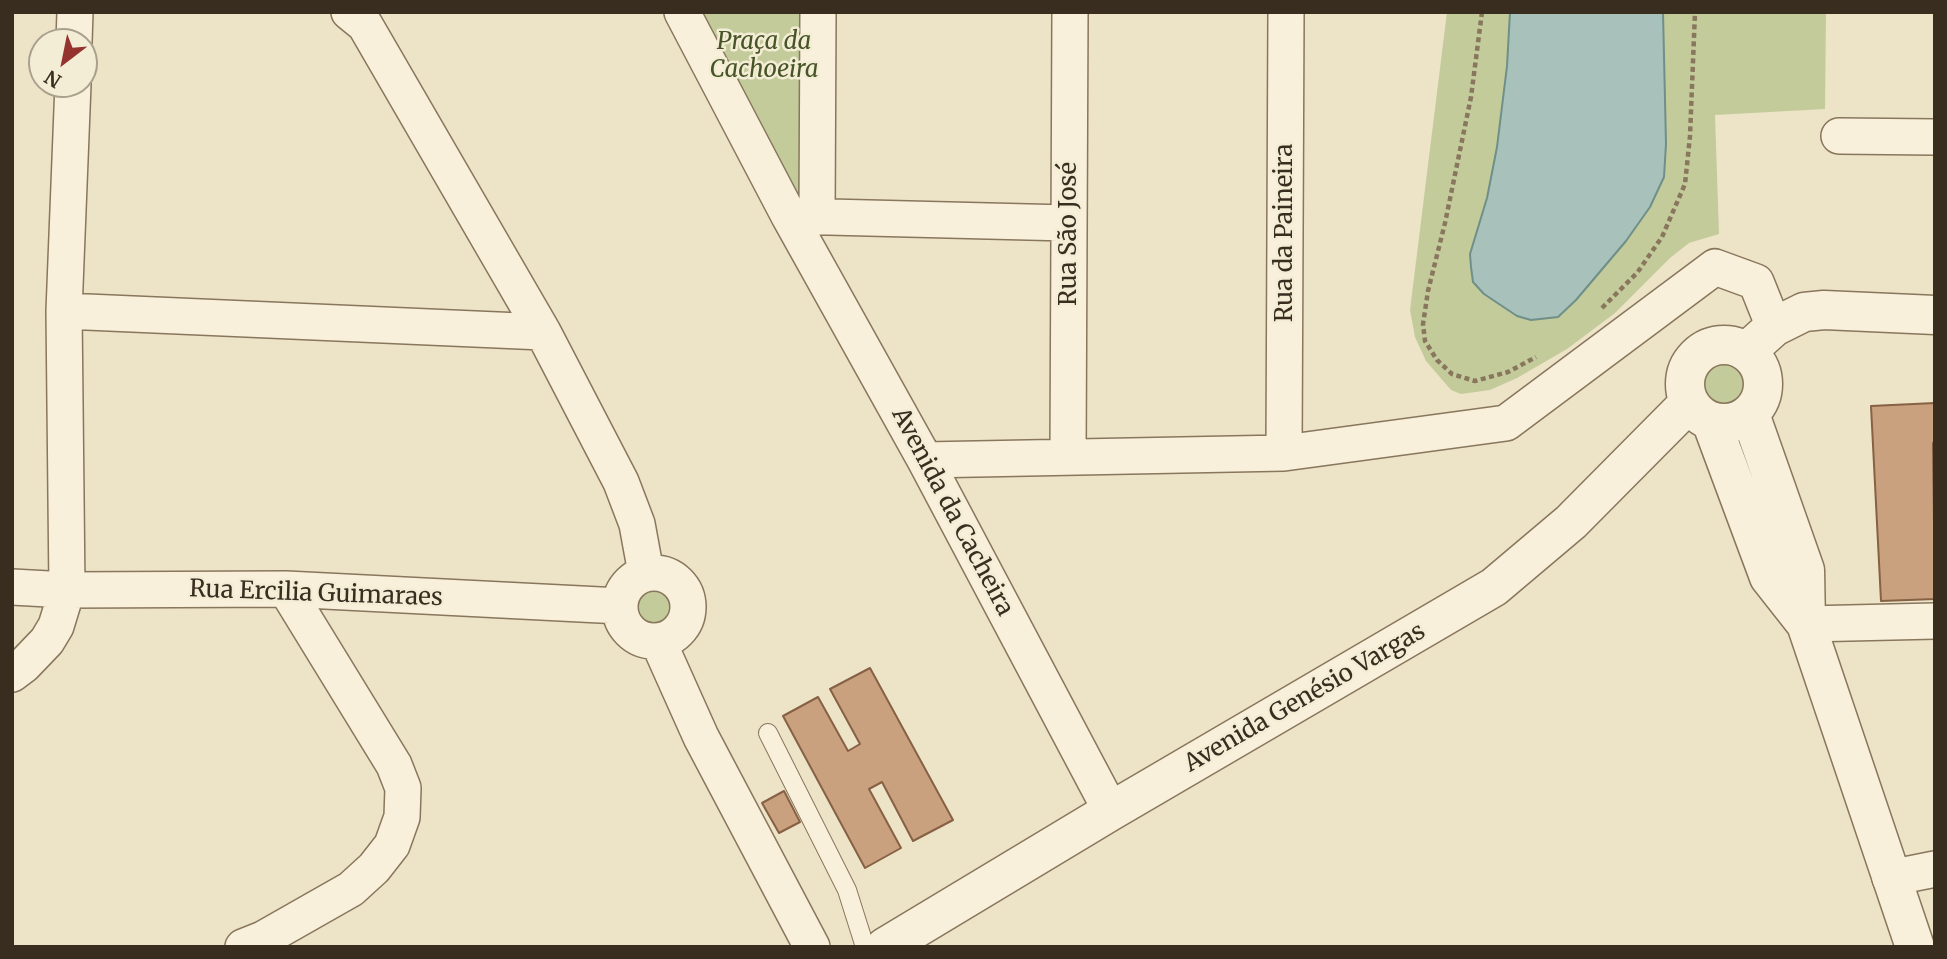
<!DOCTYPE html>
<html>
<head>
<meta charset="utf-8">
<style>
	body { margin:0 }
	#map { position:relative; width:1947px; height:959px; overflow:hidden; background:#ede3c7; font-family:Merriweather,serif }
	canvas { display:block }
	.frame { position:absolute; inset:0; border:14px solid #392d20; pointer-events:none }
	.north { position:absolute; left:28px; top:28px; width:70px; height:70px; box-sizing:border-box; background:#f4edd6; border:2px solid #a9a08d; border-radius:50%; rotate:212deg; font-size:19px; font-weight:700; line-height:28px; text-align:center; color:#392d20 }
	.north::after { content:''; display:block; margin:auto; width:24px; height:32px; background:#95332f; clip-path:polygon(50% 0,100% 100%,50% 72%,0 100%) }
</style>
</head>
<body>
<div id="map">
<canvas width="1947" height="959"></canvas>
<div class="frame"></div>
<div class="north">N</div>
</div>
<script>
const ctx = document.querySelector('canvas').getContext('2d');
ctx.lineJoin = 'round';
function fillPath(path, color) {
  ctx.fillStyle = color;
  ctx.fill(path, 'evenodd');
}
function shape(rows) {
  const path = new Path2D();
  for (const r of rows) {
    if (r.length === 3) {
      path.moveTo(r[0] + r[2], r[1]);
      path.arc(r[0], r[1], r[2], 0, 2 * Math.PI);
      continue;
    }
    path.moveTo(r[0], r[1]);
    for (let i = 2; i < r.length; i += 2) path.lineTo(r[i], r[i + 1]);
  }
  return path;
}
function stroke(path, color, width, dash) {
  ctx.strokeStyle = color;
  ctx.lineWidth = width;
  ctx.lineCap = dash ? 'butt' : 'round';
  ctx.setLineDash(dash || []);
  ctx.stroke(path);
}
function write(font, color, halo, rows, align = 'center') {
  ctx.font = font + ' Merriweather,serif';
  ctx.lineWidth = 5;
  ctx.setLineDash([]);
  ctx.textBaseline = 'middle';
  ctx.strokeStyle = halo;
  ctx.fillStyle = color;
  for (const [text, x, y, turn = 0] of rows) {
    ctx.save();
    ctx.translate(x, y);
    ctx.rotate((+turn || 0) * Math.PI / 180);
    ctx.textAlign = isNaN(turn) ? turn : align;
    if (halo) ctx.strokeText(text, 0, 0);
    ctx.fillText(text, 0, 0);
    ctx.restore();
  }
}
fillPath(shape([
	[692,12,807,12,807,198,792,201],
	[1447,12,1826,12,1825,109,1715,115,1719,234,1689,243,1670,258,1615,313,1567,349,1517,378,1490,390,1461,394,1451,390,1426,361,1415,337,1410,310],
	[1723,383,26],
	[654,607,18]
]), '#c3cb9b');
const water = shape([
	[1510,12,1663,12,1666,144,1664,177,1650,207,1626,241,1576,300,1558,317,1531,320,1517,316,1484,294,1473,282,1471,267,1470,254,1487,198,1497,147,1507,66,1510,12]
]);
fillPath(water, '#a8c1bb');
stroke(water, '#6f8f89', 2);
const building = shape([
	[1935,403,1935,443,1933,443,1935,599,1881,601,1871,406,1935,403],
	[870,668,953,820,913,841,882,782,869,789,901,848,865,868,783,716,818,697,848,751,860,744,830,689,870,668],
	[784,791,800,822,779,833,762,803,784,791]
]);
fillPath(building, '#c9a17e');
stroke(building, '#866144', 2);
const service = shape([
	[768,733,847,890,865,947]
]);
const minor = shape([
	[349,12,365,25,543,332,621,482,637,524,646,573],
	[682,12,789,216,925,460,1111,811],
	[74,42,75,12],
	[1839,136,1935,137],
	[789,216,1068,223],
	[817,217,818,12],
	[64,311,543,332],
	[1284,453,1286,12],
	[1068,456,1070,12],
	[925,460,1284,453,1506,423,1715,267,1756,282,1774,327],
	[654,607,34],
	[12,587,67,590,286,589,620,606],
	[1806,624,1935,621],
	[658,641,701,737,812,947],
	[12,674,24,665,47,641,56,626,67,590,64,311,73,84],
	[1890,878,1935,869],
	[243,947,263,939,351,889,374,868,392,845,402,817,403,788,394,765,286,589]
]);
const tertiary = shape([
	[1724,384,39],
	[1746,352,1774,327,1804,312,1824,310,1935,315],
	[1750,414,1805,570,1806,624],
	[1711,421,1769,577,1806,624,1915,947],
	[885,947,1111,811,1494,587,1571,522,1689,403]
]);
stroke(service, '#88765d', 20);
stroke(minor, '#88765d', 38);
stroke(tertiary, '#88765d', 41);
stroke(shape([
	[1482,12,1471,97,1445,223,1428,291,1423,324,1425,341,1437,360,1452,374,1475,381,1508,372,1536,357],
	[1602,308,1637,273,1662,237,1685,184,1690,136,1695,12]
]), '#88765d', 4.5, [5, 3.5]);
stroke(service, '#f8f0da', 18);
stroke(minor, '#f8f0da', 35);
stroke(tertiary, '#f8f0da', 38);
write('italic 24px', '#475427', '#f4edd6', [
	["Praça da",764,42],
	["Cachoeira",764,70]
]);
write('24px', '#392d20', '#f4edd6', [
	["Rua da Paineira",1285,233,-90],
	["Rua São José",1069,234,-90],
	["Avenida da Cacheira",952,512,62],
	["Rua Ercilia Guimaraes",316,594,2],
	["Avenida Genésio Vargas",1305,698,-30]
]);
</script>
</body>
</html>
